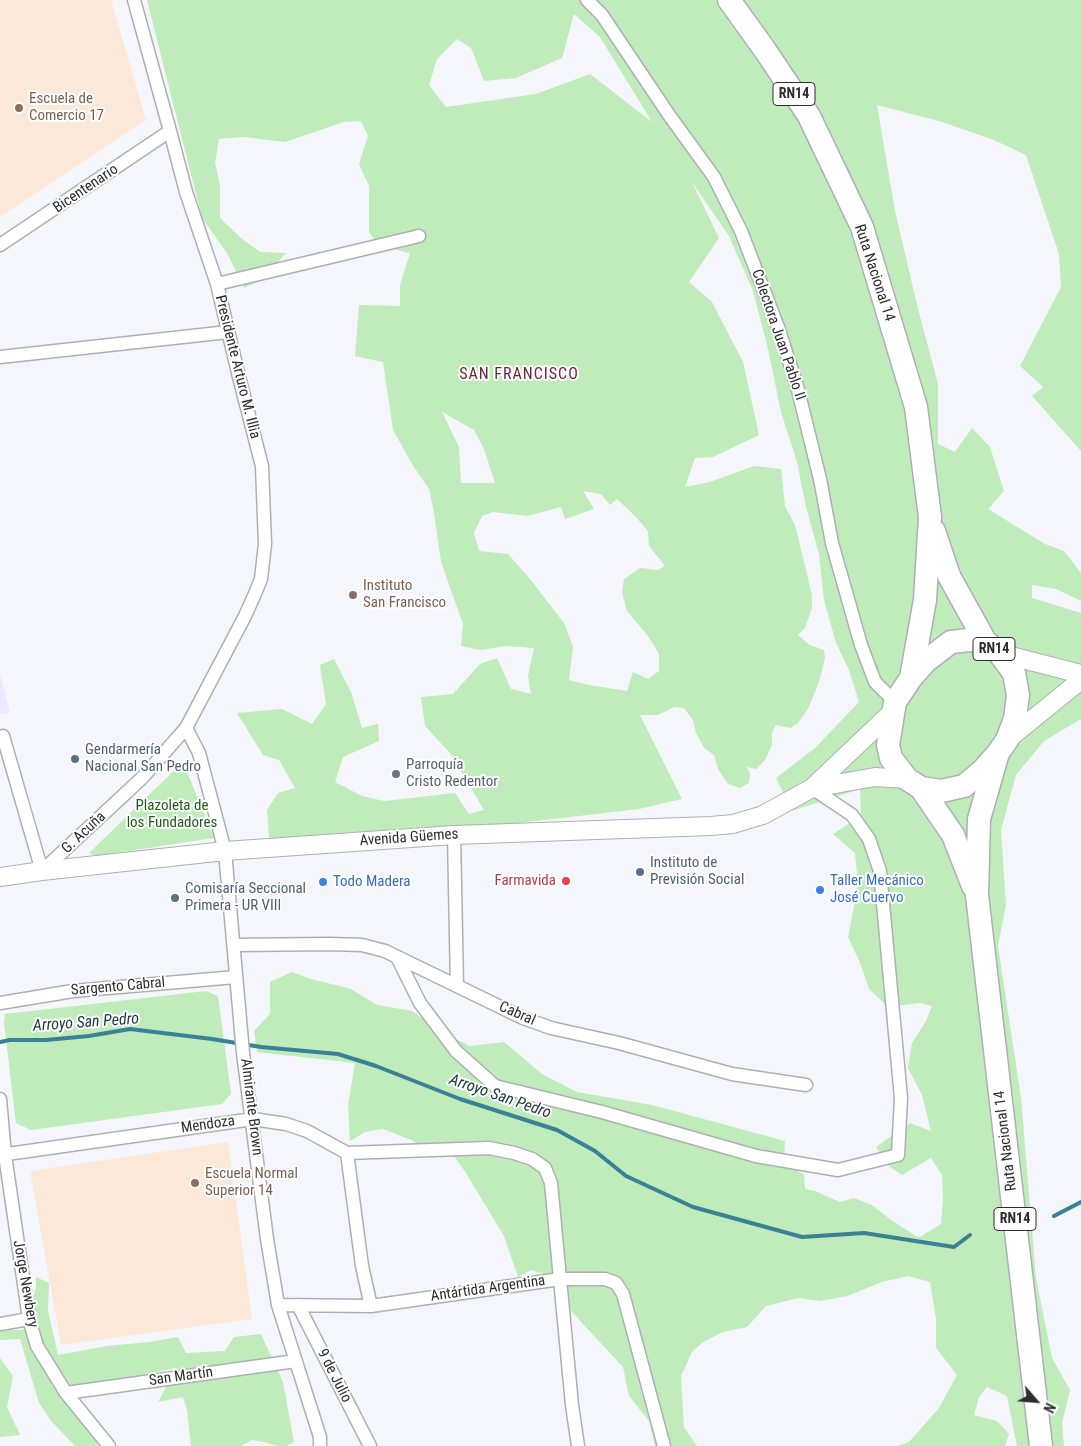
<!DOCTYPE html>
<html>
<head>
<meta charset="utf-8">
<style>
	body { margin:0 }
	#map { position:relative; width:1081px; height:1446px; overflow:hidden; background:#f4f6fb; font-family:"Roboto Condensed",sans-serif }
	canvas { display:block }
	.north { position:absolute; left:1011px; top:1376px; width:50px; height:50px; -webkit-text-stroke:4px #fff; paint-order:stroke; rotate:117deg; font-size:14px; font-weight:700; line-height:20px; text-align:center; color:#2d2d2f }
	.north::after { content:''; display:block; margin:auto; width:18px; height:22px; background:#2d2d2f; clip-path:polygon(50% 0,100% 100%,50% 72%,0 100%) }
</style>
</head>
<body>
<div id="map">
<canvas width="1081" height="1446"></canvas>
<div class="north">N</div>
</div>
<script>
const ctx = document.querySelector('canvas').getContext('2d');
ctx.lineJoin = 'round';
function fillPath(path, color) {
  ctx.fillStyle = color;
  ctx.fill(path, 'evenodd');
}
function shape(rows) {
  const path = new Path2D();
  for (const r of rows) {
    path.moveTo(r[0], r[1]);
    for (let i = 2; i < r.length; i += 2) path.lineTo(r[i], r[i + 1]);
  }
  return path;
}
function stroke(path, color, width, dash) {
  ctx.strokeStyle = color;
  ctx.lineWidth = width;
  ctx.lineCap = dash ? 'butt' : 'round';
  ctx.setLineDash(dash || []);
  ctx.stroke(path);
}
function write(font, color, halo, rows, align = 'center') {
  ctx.font = font + ' "Roboto Condensed",sans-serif';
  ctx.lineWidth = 4;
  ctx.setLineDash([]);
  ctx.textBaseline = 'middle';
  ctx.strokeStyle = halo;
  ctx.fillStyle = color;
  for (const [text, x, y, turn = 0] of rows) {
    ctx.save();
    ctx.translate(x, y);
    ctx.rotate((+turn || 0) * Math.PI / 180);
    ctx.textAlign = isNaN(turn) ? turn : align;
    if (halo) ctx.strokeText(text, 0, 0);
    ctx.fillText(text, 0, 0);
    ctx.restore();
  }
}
fillPath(shape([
	[0,674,10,712,0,714]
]), '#ede8fe');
fillPath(shape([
	[0,0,111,0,146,120,0,217],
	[228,1142,252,1319,61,1345,30,1171]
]), '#fbe8d8');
fillPath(shape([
	[147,0,1081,0,1081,451,1032,396,1043,387,1020,366,1061,287,1059,254,1026,155,994,140,939,121,877,105,895,211,918,309,938,384,938,444,955,452,972,428,990,447,1004,491,988,509,1045,544,1064,551,1081,573,1081,601,1056,589,1032,585,1032,598,1081,613,1081,719,1044,741,1016,775,1001,830,1006,905,998,946,1021,1098,1036,1278,1052,1358,1070,1390,1062,1423,1064,1446,1017,1446,1007,1396,987,1387,979,1397,974,1415,997,1421,1009,1434,1005,1446,897,1446,909,1442,939,1408,957,1375,936,1348,936,1319,930,1282,908,1276,882,1282,847,1296,821,1301,798,1298,766,1306,747,1327,723,1332,703,1342,692,1352,681,1376,684,1427,697,1446,655,1446,649,1421,629,1396,623,1367,582,1323,566,1305,560,1279,531,1270,518,1277,504,1236,466,1173,454,1156,434,1154,411,1140,383,1129,365,1132,350,1141,348,1105,355,1063,257,1052,254,1031,270,1014,270,982,292,972,311,979,351,989,377,1005,412,1011,442,1032,470,1046,504,1042,542,1074,577,1092,652,1105,785,1141,784,1159,793,1168,804,1175,805,1189,815,1191,840,1202,854,1198,872,1205,891,1220,916,1236,920,1237,941,1224,943,1199,942,1175,931,1158,902,1175,889,1166,876,1147,910,1123,931,1131,922,1095,908,1068,912,1043,926,1021,932,1006,919,1003,888,1007,869,989,861,965,848,937,858,885,855,853,833,834,861,816,860,789,792,811,776,778,815,748,859,702,849,670,836,643,824,600,819,554,806,507,797,462,781,412,768,349,753,291,729,236,692,182,719,238,689,282,712,302,743,362,759,435,713,457,695,458,685,487,710,482,754,466,781,469,785,506,795,525,812,595,812,608,805,628,798,635,810,645,824,650,825,658,819,682,808,709,798,723,791,728,776,725,772,733,772,745,765,760,756,769,747,767,750,774,749,783,740,788,728,784,718,769,714,755,704,748,696,733,693,720,684,708,674,707,658,715,640,715,682,799,639,809,519,823,411,828,269,839,267,810,278,793,295,788,279,760,263,755,237,713,282,709,312,724,326,704,320,665,334,659,351,692,362,728,378,724,379,741,343,757,335,782,362,796,384,801,455,793,469,814,484,810,450,753,425,726,421,697,453,694,480,664,497,658,511,689,531,694,528,676,534,648,505,646,481,650,461,646,463,624,441,562,434,513,429,489,412,464,393,430,383,362,355,356,359,305,400,306,400,285,410,253,379,246,369,232,369,186,359,164,368,136,361,121,344,122,285,142,244,137,219,139,215,163,220,186,220,218,241,238,260,252,286,253,262,280,244,288,227,253,202,218],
	[574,14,600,37,652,122,590,74,536,94,446,107,429,85,437,59,457,39,471,48,484,81,516,78,562,58],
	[442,412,474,430,484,449,495,483,461,483,459,447],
	[583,491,601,494,610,505,617,499,635,516,648,531,649,546,665,566,658,570,640,568,624,579,622,592,627,611,648,636,659,654,659,671,648,679,633,672,627,691,589,685,569,680,573,647,564,623,530,579,508,554,479,551,474,533,482,516,493,512,528,516,561,507,565,519,594,509],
	[183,762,214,838,96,856,89,853],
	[206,991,218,996,231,1094,222,1104,31,1130,16,1123,4,1023,5,1014],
	[36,1277,49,1283,48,1311,58,1355,107,1346,150,1342,178,1337,186,1353,225,1351,234,1337,261,1334,283,1382,294,1442,287,1446,278,1446,264,1442,252,1440,241,1446,191,1446,187,1410,183,1397,158,1402,176,1368,118,1380,68,1386,98,1446,75,1446,52,1422,39,1403,20,1339,0,1340,0,1330,23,1330,36,1288],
	[0,1358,13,1376,7,1407,20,1435,0,1437]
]), '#c0ebba');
stroke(shape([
	[0,1042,10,1040,46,1040,89,1036,130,1029,212,1039,261,1047,338,1054,376,1066,460,1099,557,1130,595,1151,626,1176,693,1207,802,1237,864,1233,954,1247,970,1235],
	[1054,1216,1081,1202]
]), '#3a8195', 4);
const street = shape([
	[587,0,602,15,669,115,714,177,741,231,778,327,797,386,820,479,832,543,861,645,875,682,895,702],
	[0,245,170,131],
	[217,284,419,236],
	[0,357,228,332],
	[186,728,199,753,225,851,243,1053,267,1239,278,1305,320,1437,320,1446],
	[3,736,42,871,142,778,186,728,245,616,254,596,261,579,265,544,262,466,239,377,217,284,186,192,170,131,134,0],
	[454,835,457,986],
	[235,945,330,944,362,945,385,951,523,1018,551,1028,619,1043,732,1074,806,1085],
	[397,957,420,1003,456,1051,495,1086,602,1112,756,1156,838,1170,898,1155,901,1098,880,871,869,839,852,815,812,788],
	[0,1003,73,991,236,977],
	[0,1099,5,1155,29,1319,37,1346,66,1393,109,1446],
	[347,1153,489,1148,514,1153,532,1159,545,1168,551,1183,560,1279,605,1279,616,1283,623,1294,664,1446],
	[0,1155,253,1119,286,1124,307,1131,347,1153,362,1266,371,1306],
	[278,1305,371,1306,560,1279,572,1405,578,1446],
	[298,1305,370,1446],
	[0,1324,29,1319],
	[66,1393,296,1361]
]);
const secondary = shape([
	[999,653,1081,674],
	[1007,740,1081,680],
	[813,788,875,777,907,779],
	[0,877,42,871,225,851,454,835,711,826,733,824,763,815,812,788,893,711]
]);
const highway = shape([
	[729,0,765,50,809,116,862,227,916,407,930,517,925,600,911,678],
	[934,531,949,576,985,641],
	[969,640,985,641,999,653,1014,673,1018,695,1015,719,1007,740,998,753,982,771,964,786,941,791,921,788,907,779,891,758,888,745,895,702,911,678,926,661,951,642,969,640],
	[998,753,979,819,977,895,1041,1446],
	[921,788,953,835,973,886]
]);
stroke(street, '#adafb4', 15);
stroke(secondary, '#adafb4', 20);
stroke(highway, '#adafb4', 25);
stroke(street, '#fff', 12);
stroke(secondary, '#fff', 18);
stroke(highway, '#fff', 22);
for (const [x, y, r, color] of [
	[19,108,5,"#8d6e63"],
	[353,595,5,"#8d6e63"],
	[75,759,5,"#5c6f8a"],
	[396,774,5,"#6b7280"],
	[640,872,5,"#5c6f8a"],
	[566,881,5,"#e0444e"],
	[323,882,5,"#3f7fe0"],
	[820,890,5,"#3f7fe0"],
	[175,898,5,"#5c6f8a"],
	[195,1183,5,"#8d6e63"]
]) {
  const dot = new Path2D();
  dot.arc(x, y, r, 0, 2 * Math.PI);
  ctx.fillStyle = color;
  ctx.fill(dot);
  stroke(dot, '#fff', 2);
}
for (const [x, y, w] of [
	[794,94,42],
	[994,649,42],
	[1015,1219,42]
]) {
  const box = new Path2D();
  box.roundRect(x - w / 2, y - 11.5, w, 23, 4);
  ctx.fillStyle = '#fff';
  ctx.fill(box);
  stroke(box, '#2d2d2f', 1);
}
write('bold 14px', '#2d2d2f', null, [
	["RN14",794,94],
	["RN14",994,649],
	["RN14",1015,1219]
]);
write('15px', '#785e54', '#fff', [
	["Escuela de",29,99],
	["Comercio 17",29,116],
	["Instituto",363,586],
	["San Francisco",363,603],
	["Escuela Normal",205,1174],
	["Superior 14",205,1191]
], 'left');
write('15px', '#2d2d2f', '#fff', [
	["Bicentenario",86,189,-34],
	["Ruta Nacional 14",874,273,72],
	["Colectora Juan Pablo II",778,335,71],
	["Presidente Arturo M. Illia",237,367,76],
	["G. Acuña",84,833,-43],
	["Avenida Güemes",409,838,-4],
	["Sargento Cabral",118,987,-5],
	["Cabral",517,1014,24],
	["Almirante Brown",251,1107,83],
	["Mendoza",208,1125,-8],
	["Ruta Nacional 14",1006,1141,-97],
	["Jorge Newbery",25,1284,80],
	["Antártida Argentina",488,1289,-8],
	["9 de Julio",334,1376,63],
	["San Martín",181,1377,-8]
]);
write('15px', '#4e5e75', '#fff', [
	["Gendarmería",85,750],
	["Nacional San Pedro",85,767],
	["Instituto de",650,863],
	["Previsión Social",650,880],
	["Comisaría Seccional",185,889],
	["Primera - UR VIII",185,906]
], 'left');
write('15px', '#5b616d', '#fff', [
	["Parroquía",406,765],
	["Cristo Redentor",406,782]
], 'left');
write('15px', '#1c5e12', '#fff', [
	["Plazoleta de",172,806],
	["los Fundadores",172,823]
]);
write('15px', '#be3a42', '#fff', [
	["Farmavida",556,881]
], 'right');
write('15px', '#366cbe', '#fff', [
	["Taller Mecánico",830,881],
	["José Cuervo",830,898],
	["Todo Madera",333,882]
], 'left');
ctx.letterSpacing = '1px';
write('16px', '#6a253c', '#fff', [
	["SAN FRANCISCO",519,375]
]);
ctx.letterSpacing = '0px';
write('italic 16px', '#1d343b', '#fff', [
	["Arroyo San Pedro",86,1023,-4],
	["Arroyo San Pedro",500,1097,19]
]);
</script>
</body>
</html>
